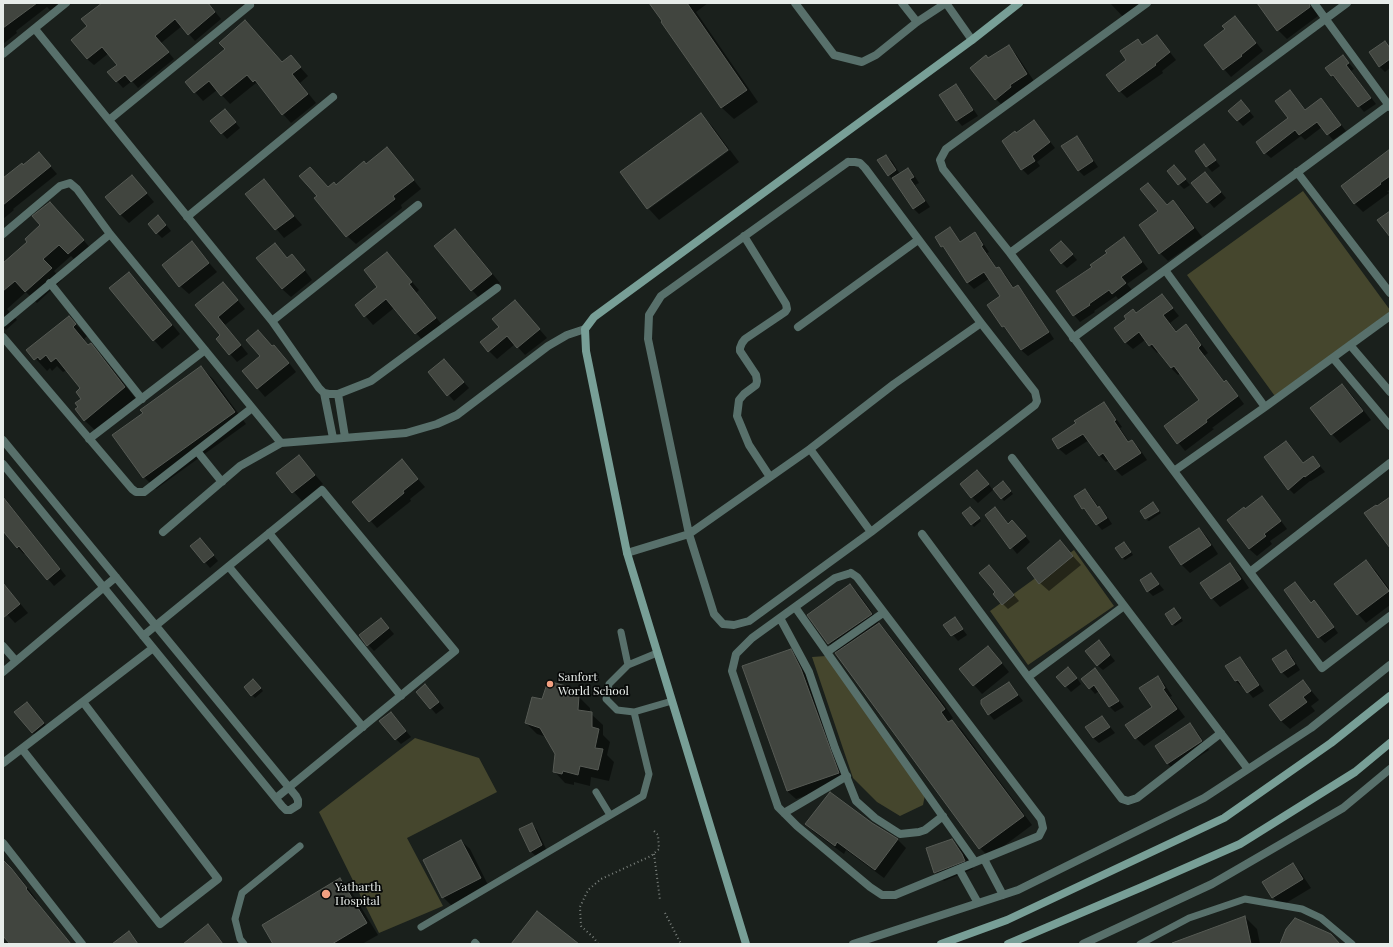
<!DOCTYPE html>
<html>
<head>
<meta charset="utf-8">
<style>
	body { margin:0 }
	#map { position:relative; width:1393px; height:947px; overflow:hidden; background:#1a201c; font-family:"Playfair Display",serif }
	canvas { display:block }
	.frame { position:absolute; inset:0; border:4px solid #e7ece9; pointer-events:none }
</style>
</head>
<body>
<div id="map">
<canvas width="1393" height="947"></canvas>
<div class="frame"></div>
</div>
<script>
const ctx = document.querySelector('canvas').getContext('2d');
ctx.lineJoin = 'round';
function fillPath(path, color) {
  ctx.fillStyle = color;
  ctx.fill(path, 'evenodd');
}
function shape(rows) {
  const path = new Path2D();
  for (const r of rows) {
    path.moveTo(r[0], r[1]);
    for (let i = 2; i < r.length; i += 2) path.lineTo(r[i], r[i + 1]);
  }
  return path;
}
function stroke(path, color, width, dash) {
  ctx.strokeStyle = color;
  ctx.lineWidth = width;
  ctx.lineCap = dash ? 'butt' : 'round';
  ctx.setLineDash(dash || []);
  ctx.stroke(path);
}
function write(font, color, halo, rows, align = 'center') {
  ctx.font = font + ' "Playfair Display",serif';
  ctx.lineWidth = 3.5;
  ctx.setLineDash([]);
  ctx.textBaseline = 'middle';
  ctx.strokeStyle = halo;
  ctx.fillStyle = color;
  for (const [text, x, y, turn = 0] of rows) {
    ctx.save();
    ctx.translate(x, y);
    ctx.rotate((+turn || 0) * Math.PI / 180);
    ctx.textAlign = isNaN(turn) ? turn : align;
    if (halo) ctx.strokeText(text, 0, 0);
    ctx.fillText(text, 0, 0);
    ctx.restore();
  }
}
fillPath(shape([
	[1303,191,1390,310,1390,316,1277,399,1187,275],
	[1074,550,1114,606,1028,665,990,611],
	[826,656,925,795,923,805,900,816,877,802,853,778,812,657],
	[415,738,479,758,497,792,407,838,443,906,379,933,319,812]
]), '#45462d');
fillPath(shape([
	[8,3,68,3,54,14,47,7,16,31,17,33,3,44,3,9],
	[103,3,208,3,221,19,195,41,182,26,161,43,174,59,138,88,132,81,123,88,109,72,118,65,109,53,94,65,87,59,89,26],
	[650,3,708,3,696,12,758,102,734,119,722,108,662,22,664,21],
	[1110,3,1144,3,1126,20],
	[1257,3,1313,3,1318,16,1287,39,1278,30,1259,4],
	[1235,17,1242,25,1263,51,1231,77,1224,69],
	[245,21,283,63,291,57,308,76,300,83,316,103,291,123,283,114,263,89,256,83,230,104,217,90,203,101,195,92],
	[1157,36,1176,60,1162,71,1163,73,1127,98,1120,91,1127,60,1138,40,1143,46],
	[1385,43,1390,48,1390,68,1385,72,1379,66],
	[1009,47,1016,54,1034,81,1016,93,1017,95,1003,106,996,99,989,60],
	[1343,56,1354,69,1351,71,1376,104,1364,112,1338,80,1337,81,1332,76],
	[956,86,961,91,978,116,962,126,957,120],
	[1290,91,1306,110,1321,99,1346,131,1333,140,1322,127,1305,140,1301,136,1271,158,1265,153,1289,118],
	[1246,107,1254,117,1243,126,1229,111],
	[701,115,712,126,729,149,648,207,648,209,621,172],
	[230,116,240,128,227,139,222,133],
	[1034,121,1055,148,1037,162,1040,166,1028,175,1022,169,1003,141,1016,134],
	[1077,137,1082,143,1098,167,1084,176,1079,171,1063,146],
	[1204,146,1220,166,1212,172,1207,166],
	[387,148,421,189,401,205,402,208,356,244,347,236,328,188,336,186,366,165],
	[730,150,739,162,659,220,649,209],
	[1390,150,1390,190,1387,191,1389,193,1363,212,1355,204,1342,187],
	[39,153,57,174,13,209,14,210,3,219,3,179,23,166],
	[886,156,892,161,900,174,908,169,914,175,919,183,915,185,930,207,919,214,913,208,894,180,888,175],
	[1174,166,1190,185,1184,189,1179,184],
	[1205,173,1226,198,1214,208,1193,183],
	[132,176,154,202,129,223,120,214],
	[264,181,302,225,284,238,247,194],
	[1148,184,1167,205,1173,201,1181,209,1202,237,1168,261,1160,253,1160,211],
	[61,215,94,252,80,265,71,256,54,271,62,280,37,303,26,292,7,309,17,320,6,330,3,327,3,260,6,262],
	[164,222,171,231,162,238,157,233],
	[950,229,961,242,975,233,981,240,989,252,987,253,997,269,999,268,1005,274,1014,288,1018,286,1024,293,1054,339,1028,356,1021,350,1009,333,1003,326,1002,296,990,278,974,289,967,282,947,251,942,246],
	[455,231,464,239,500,283,480,299,472,290],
	[1123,238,1130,245,1148,269,1127,284,1132,290,1119,300,1116,296,1094,311,1095,312,1080,322,1074,315,1058,291,1094,267],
	[192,243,217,272,189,294,180,286],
	[275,244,288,259,300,264,312,280,291,297,282,289],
	[1067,248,1077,260,1067,268,1062,263],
	[387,253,419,290,416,293,443,326,424,342,394,308,373,325,356,305,379,287],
	[129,273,138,282,180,334,162,349,154,340],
	[223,283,245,309,225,325,248,354,237,362,217,339,221,336,196,305],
	[1162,295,1179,316,1170,323,1177,332,1185,326,1193,333,1208,353,1204,356,1225,383,1226,382,1233,389,1244,404,1212,428,1214,429,1185,451,1165,426,1201,400,1181,373,1178,375,1171,368,1159,351,1157,353,1145,340,1133,349,1125,342,1136,314],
	[515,301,547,338,525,355,515,344,497,359,489,351],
	[69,317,87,336,84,339,89,346,91,345,102,356,136,399,96,431,84,420,80,407,83,399,82,388,67,370,63,372,57,366,52,371,50,368,47,371,28,350],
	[258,331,273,347,274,346,282,354,296,372,265,397,243,371,261,356],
	[444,360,469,388,454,401,429,372],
	[201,367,213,379,246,424,156,489,144,477,114,435,144,413],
	[1342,385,1351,394,1371,420,1340,443,1332,434],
	[1104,403,1110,410,1122,427,1120,428,1130,443,1132,441,1139,448,1147,460,1122,476,1116,470,1109,460,1106,462,1099,455,1089,440,1066,455,1059,449,1053,439,1077,424],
	[1286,442,1304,464,1313,458,1325,472,1311,481,1310,481,1294,494,1289,489],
	[299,456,323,484,302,501,277,473],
	[402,461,425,487,410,499,411,501,377,528,354,502],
	[983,477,993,490,978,503,972,497],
	[1005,485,1013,494,1004,501,995,489],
	[1085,490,1091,496,1099,508,1105,513,1112,524,1102,530,1083,508],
	[3,496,66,576,54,586,26,553,24,554,17,547,3,529],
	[1262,498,1269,505,1287,529,1270,541,1272,544,1257,556,1249,549],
	[972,510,981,521,974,527,963,514],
	[1159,511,1161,513,1149,521,1147,520],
	[1000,514,1008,525,1018,527,1030,542,1017,554,986,515],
	[1199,529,1207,537,1218,554,1190,573,1181,564],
	[1060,542,1081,565,1049,591,1040,583],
	[1124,543,1133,555,1125,560,1122,557],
	[205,545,218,561,210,568,205,562],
	[1366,561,1375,570,1390,590,1390,605,1366,623,1358,614],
	[1230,565,1239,573,1249,588,1220,607,1212,598],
	[994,572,1019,601,1008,609,1003,604,997,592],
	[1151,574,1164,590,1153,596,1148,591],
	[3,583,28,613,15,623,3,610],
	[1295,584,1311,604,1314,602,1319,607,1338,633,1325,643,1319,637,1286,591],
	[850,585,858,593,880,623,879,624,887,632,945,706,953,718,947,723,952,721,961,729,1032,825,989,857,980,848,838,653,829,644,809,615],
	[1176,611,1183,621,1175,626,1173,624],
	[381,619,394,634,374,651,360,636],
	[955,619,967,635,958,641,945,625],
	[1104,647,1115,661,1103,670,1097,665],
	[790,650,799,659,809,678,846,782,796,799,787,791],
	[1286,651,1292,657,1300,670,1288,678,1282,672],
	[996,656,1009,672,982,694,960,669],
	[1240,658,1245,663,1264,691,1253,698,1243,685,1241,686,1236,681,1226,667],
	[1095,670,1124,707,1115,712,1110,707,1099,691,1095,694,1083,680],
	[1074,674,1081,684,1071,692,1058,677],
	[1158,677,1165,685,1172,696,1170,697,1185,717,1144,746,1136,738,1153,707],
	[1303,681,1319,700,1311,706,1315,711,1290,729,1281,721,1270,705],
	[256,683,263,691,255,698,245,687],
	[1009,683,1023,701,994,720,989,714],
	[565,687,575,696,579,697,590,708,590,713,603,725,603,735,610,742,607,755,614,762,609,781,591,777,590,786,574,782,574,785,565,783,554,771,556,754,547,737,537,734,526,723,543,700],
	[430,691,444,708,436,714,417,692],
	[27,703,49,729,38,738,32,732],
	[391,713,411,737,401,744,396,739],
	[1102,717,1115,733,1099,743,1093,738],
	[1190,725,1198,733,1209,750,1176,772,1167,763],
	[871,823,898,840,906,848,884,878,846,850,844,854,814,832,806,824],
	[531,824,537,830,547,851,536,856,530,851],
	[952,840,961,849,971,863,973,869,944,881,935,872],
	[461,841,470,849,489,887,452,906,443,897],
	[3,860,21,879,36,899,35,900,71,944,11,944,3,934],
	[1293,864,1301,873,1311,888,1281,906,1273,897],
	[339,880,351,891,378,935,362,944,274,944],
	[1245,917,1257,929,1260,944,1171,944],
	[207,926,224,944,184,944]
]), '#0007');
const building = shape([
	[6,3,37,3,3,28,3,5,6,3],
	[102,3,208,3,215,12,188,35,175,19,155,36,169,52,131,82,125,75,116,82,107,72,117,65,102,47,87,59,71,40,87,26,81,19,102,3],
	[649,3,687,3,747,90,721,108,661,22,662,21,649,3],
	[1257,3,1309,3,1310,7,1277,31,1257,3],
	[1235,16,1256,43,1241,55,1242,56,1223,70,1204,45,1225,29,1222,26,1235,16],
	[245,20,282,62,291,55,301,67,292,74,308,94,282,115,255,80,253,82,247,75,221,96,209,81,194,93,185,82,225,49,219,43,245,20],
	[1157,35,1170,52,1155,64,1156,65,1119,92,1106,75,1126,60,1120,51,1138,39,1142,45,1157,35],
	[1385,41,1390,48,1390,59,1379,67,1369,52,1385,41],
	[1009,45,1027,74,1010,85,1011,87,995,100,970,68,986,55,988,58,1009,45],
	[1343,55,1349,63,1346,65,1371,98,1358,107,1333,75,1331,76,1325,68,1343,55],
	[956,84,973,110,956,121,939,95,956,84],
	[1290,90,1305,110,1321,98,1341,125,1327,135,1317,122,1299,135,1295,130,1264,154,1256,142,1288,118,1275,101,1290,90],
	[1241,100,1250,111,1237,121,1228,111,1241,100],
	[225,109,236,122,221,134,210,121,225,109],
	[701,113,728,150,647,209,620,172,701,113],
	[1034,120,1050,142,1032,156,1035,161,1021,170,1002,141,1015,131,1016,133,1034,120],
	[1077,136,1093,161,1078,171,1061,146,1077,136],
	[1204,144,1216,160,1206,167,1195,151,1204,144],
	[387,147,414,180,393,196,395,199,346,237,314,198,317,196,299,176,310,167,328,187,334,182,336,185,364,161,366,164,387,147],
	[1390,149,1390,176,1380,183,1381,184,1354,204,1341,186,1390,149],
	[39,152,51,166,3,205,3,178,22,163,23,165,39,152],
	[886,155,896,170,888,176,877,160,886,155],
	[1174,165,1186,179,1178,185,1167,171,1174,165],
	[908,168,914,177,910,179,925,201,913,209,892,178,908,168],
	[1205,172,1221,192,1207,203,1191,183,1205,172],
	[132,175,147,193,120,215,105,197,132,175],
	[264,179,294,216,275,230,245,194,264,179],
	[1148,183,1167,205,1173,200,1194,228,1159,254,1139,225,1158,211,1140,189,1148,183],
	[50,202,84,240,68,254,59,245,43,259,52,268,25,292,15,281,3,291,3,263,27,242,25,239,40,225,32,216,50,202],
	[1390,211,1390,237,1377,220,1390,211],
	[158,215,166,225,156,234,148,224,158,215],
	[950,227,960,242,975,232,983,245,981,246,996,268,999,267,1013,288,1018,285,1049,332,1021,350,1004,326,1002,327,987,305,1000,296,984,272,967,283,943,246,941,247,935,237,950,227],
	[455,229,492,274,471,291,434,246,455,229],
	[1124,237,1142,262,1121,277,1126,283,1112,294,1109,290,1089,304,1090,305,1073,316,1056,291,1092,267,1090,265,1107,253,1105,251,1124,237],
	[192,241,209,263,179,287,162,265,192,241],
	[1061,241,1073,254,1061,264,1050,250,1061,241],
	[275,243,287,258,292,254,305,270,282,289,256,258,275,243],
	[387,252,412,282,409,284,436,318,415,334,386,299,364,317,355,305,377,287,364,270,387,252],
	[129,272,172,325,153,341,109,288,129,272],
	[223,282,238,300,218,317,241,345,229,355,216,339,220,335,195,305,223,282],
	[1162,294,1173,308,1163,315,1176,332,1186,324,1201,345,1198,348,1224,382,1226,380,1238,396,1206,420,1207,422,1177,444,1164,426,1199,400,1174,366,1171,368,1152,344,1149,346,1139,332,1125,343,1114,328,1126,319,1124,316,1133,309,1136,313,1162,294],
	[515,300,540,329,517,348,507,336,488,352,480,342,499,327,492,319,515,300],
	[69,316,76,324,73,327,88,345,91,343,125,387,84,421,75,409,78,407,75,403,81,399,76,392,80,388,56,358,51,362,46,355,40,360,38,357,34,360,26,350,69,316],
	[258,330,272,346,274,345,289,363,257,389,242,371,260,356,246,340,258,330],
	[444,359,464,382,447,396,428,372,444,359],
	[201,366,235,412,143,478,112,435,143,413,140,410,201,366],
	[1342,384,1363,411,1331,435,1310,408,1342,384],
	[1104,402,1116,420,1114,421,1128,442,1132,440,1141,453,1115,470,1103,453,1099,456,1083,434,1058,449,1052,439,1076,423,1074,421,1104,402],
	[1286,441,1303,463,1313,456,1320,466,1305,477,1304,476,1288,490,1264,457,1286,441],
	[299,455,315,475,292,493,276,473,299,455],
	[402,459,418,479,403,491,404,493,369,522,352,502,402,459],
	[977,470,989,484,971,498,960,484,977,470],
	[1003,481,1011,491,1001,499,993,489,1003,481],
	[1085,489,1098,508,1099,506,1107,518,1096,525,1084,508,1082,509,1074,496,1085,489],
	[1262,496,1281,521,1264,534,1266,536,1249,549,1227,520,1244,507,1245,509,1262,496],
	[3,497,60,569,47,580,19,546,17,548,3,531,3,497],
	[1390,497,1390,548,1364,513,1376,505,1377,506,1390,497],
	[1153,502,1159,511,1145,519,1140,511,1153,502],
	[970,507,980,518,971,525,962,513,970,507],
	[995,507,1008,524,1012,520,1026,536,1010,549,985,515,995,507],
	[1199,528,1211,545,1181,565,1169,547,1199,528],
	[200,538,214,555,204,563,190,546,200,538],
	[1060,540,1073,556,1039,584,1027,568,1060,540],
	[1124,542,1131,552,1122,558,1115,548,1124,542],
	[1366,560,1389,591,1357,615,1334,584,1366,560],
	[1230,563,1241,579,1211,599,1200,583,1230,563],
	[989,565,1014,595,1002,605,993,594,995,592,979,573,989,565],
	[1151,573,1159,584,1147,592,1140,580,1151,573],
	[1295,582,1311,603,1314,600,1334,627,1318,638,1284,590,1295,582],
	[3,583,20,604,3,618,3,583],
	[850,584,872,614,828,644,807,615,850,584],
	[1174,608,1181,618,1172,625,1165,614,1174,608],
	[955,617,963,629,951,636,943,625,955,617],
	[381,618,389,628,367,646,359,635,381,618],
	[879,623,936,697,945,709,941,712,948,722,952,720,1024,816,979,849,835,653,879,623],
	[1099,640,1110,655,1097,666,1085,651,1099,640],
	[988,646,1002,663,973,686,959,669,988,646],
	[791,649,801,669,839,773,787,791,742,666,791,649],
	[1286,650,1295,664,1281,673,1272,659,1286,650],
	[1240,657,1259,685,1247,693,1238,680,1235,681,1225,666,1240,657],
	[1068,667,1077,678,1065,687,1056,677,1068,667],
	[1095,668,1119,701,1109,707,1094,685,1089,689,1081,679,1095,668],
	[1158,676,1165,688,1163,689,1177,709,1135,739,1125,725,1152,707,1139,688,1158,676],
	[253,679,261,688,251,696,244,687,253,679],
	[1303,680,1311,691,1303,697,1307,702,1281,721,1269,705,1303,680],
	[548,681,566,686,564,693,579,696,578,710,592,712,592,727,599,729,595,748,603,749,598,770,580,766,578,775,563,771,562,774,553,772,555,754,540,728,525,723,532,697,542,699,548,681],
	[1009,682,1018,695,988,715,981,704,981,700,1009,682],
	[425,684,439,702,430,709,416,692,425,684],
	[27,702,44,723,32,733,14,712,27,702],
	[391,712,406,731,395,740,379,721,391,712],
	[1102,716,1110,727,1093,738,1085,727,1102,716],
	[1190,723,1202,741,1167,764,1155,746,1190,723],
	[830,792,872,823,898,839,875,870,837,842,835,846,805,824,830,792],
	[532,823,542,845,530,852,519,829,532,823],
	[952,839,962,854,965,861,934,873,926,848,952,839],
	[461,840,481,878,442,898,423,860,461,840],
	[3,860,11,868,27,888,26,889,71,944,10,944,3,936,3,860],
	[1293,863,1303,879,1272,898,1262,882,1293,863],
	[340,878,367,923,332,944,273,944,262,925,340,878],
	[537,911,579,944,511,944,537,911],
	[1245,916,1251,944,1172,944,1172,943,1245,916],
	[1295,918,1331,934,1340,944,1280,944,1286,929,1295,918],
	[208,924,223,944,183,944,208,924],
	[129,931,138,944,112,944,129,931]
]);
fillPath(building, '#41453f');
stroke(building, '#565a54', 1);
stroke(shape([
	[654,854,660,900],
	[665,913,681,944],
	[598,944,594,938,581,926,580,907,588,890,601,879,651,856,659,849,658,835,653,830]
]), '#7b817d', 2, [1, 3]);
stroke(shape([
	[621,632,628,665],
	[657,653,628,665,609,684,606,699,617,710,634,712,672,701],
	[596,792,610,815],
	[421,927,643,796,649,774,634,712],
	[244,944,240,939,235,919,242,893,300,846],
	[1140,944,1189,918,1245,899,1302,909,1321,918,1352,944]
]), '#58706b', 7);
stroke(shape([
	[795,3,834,55,862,62,876,55,917,22,946,3],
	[902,3,917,22],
	[946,3,972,40],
	[1147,3,946,149,940,160,943,169,1010,253,1322,668,1390,616],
	[1314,3,1390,107],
	[35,29,272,321,319,388,324,393,329,394,338,394,371,381,497,288],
	[3,54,66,3],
	[109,120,250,5],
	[848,162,855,162,860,163,865,168,981,323,1035,392,1037,401,1035,405,871,532,749,621,734,625,723,624,714,614,689,534,648,339,649,315,661,296,848,162],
	[1297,172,1390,293],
	[187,217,333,97],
	[3,234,60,186,70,183,77,189,110,234,281,443],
	[744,236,786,304,787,309,785,312,745,339,742,343,740,348,740,351,756,375,757,381,756,385,744,394,739,400,737,416,749,445,770,477],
	[1010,253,1347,3],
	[1165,270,1265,407],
	[50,283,142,399],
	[272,321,418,205],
	[3,323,110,234],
	[798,327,918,240],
	[3,337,132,489,136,492,144,492,252,408],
	[1073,338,1390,104],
	[1350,345,1390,392],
	[1333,358,1390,426],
	[324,393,333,438],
	[338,394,345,437],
	[89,439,205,350],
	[3,440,296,796,298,800,298,805,290,810,286,810,282,806,3,464],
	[810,449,871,532],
	[197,451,222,482],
	[1012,458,1248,769],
	[1174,471,1265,407,1390,316],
	[163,532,240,466,281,443,406,433,437,424,457,415,548,346,567,335,585,329],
	[269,533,401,696],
	[922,534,1028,677,1122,799,1128,801,1137,798,1221,733],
	[627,553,689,534,810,449,894,384,981,323],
	[229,567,363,727],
	[1250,572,1390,463],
	[851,573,857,577,1041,819,1043,828,1039,836,895,895,882,895,870,887,797,826,778,807,732,671,736,654,752,638,835,578,851,573],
	[795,607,975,862],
	[780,618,809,672,835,748,856,801,875,818,900,834,919,832,925,830,943,816],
	[143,636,322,490,455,651,276,798],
	[3,646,16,661],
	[827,652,883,613],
	[3,672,116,577],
	[1028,677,1124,606],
	[22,749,160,924,218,879,83,702],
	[3,763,153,648],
	[784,813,847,776],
	[3,843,82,944],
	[984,859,1003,895],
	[959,869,978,903],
	[475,943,476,944],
	[853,944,1018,890,1204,798,1311,728,1390,665],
	[1083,944,1212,884,1343,808,1390,769]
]), '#58706b', 8);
stroke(shape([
	[746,944,627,553,586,351,585,329,594,317,972,40,1019,3],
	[941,944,1007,920,1224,818,1331,743,1390,696],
	[1008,944,1142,887,1240,844,1355,772,1390,743]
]), '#789f97', 8);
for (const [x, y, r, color] of [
	[550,684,4,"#f2a081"],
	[326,894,5,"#f2a081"]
]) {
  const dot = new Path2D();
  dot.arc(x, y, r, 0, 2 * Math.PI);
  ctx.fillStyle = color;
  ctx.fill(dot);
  stroke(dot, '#070908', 1.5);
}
write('12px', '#e7ece9', '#070908', [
	["Sanfort",558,677],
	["World School",558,691],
	["Yatharth",335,887],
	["Hospital",335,901]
], 'left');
</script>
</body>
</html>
